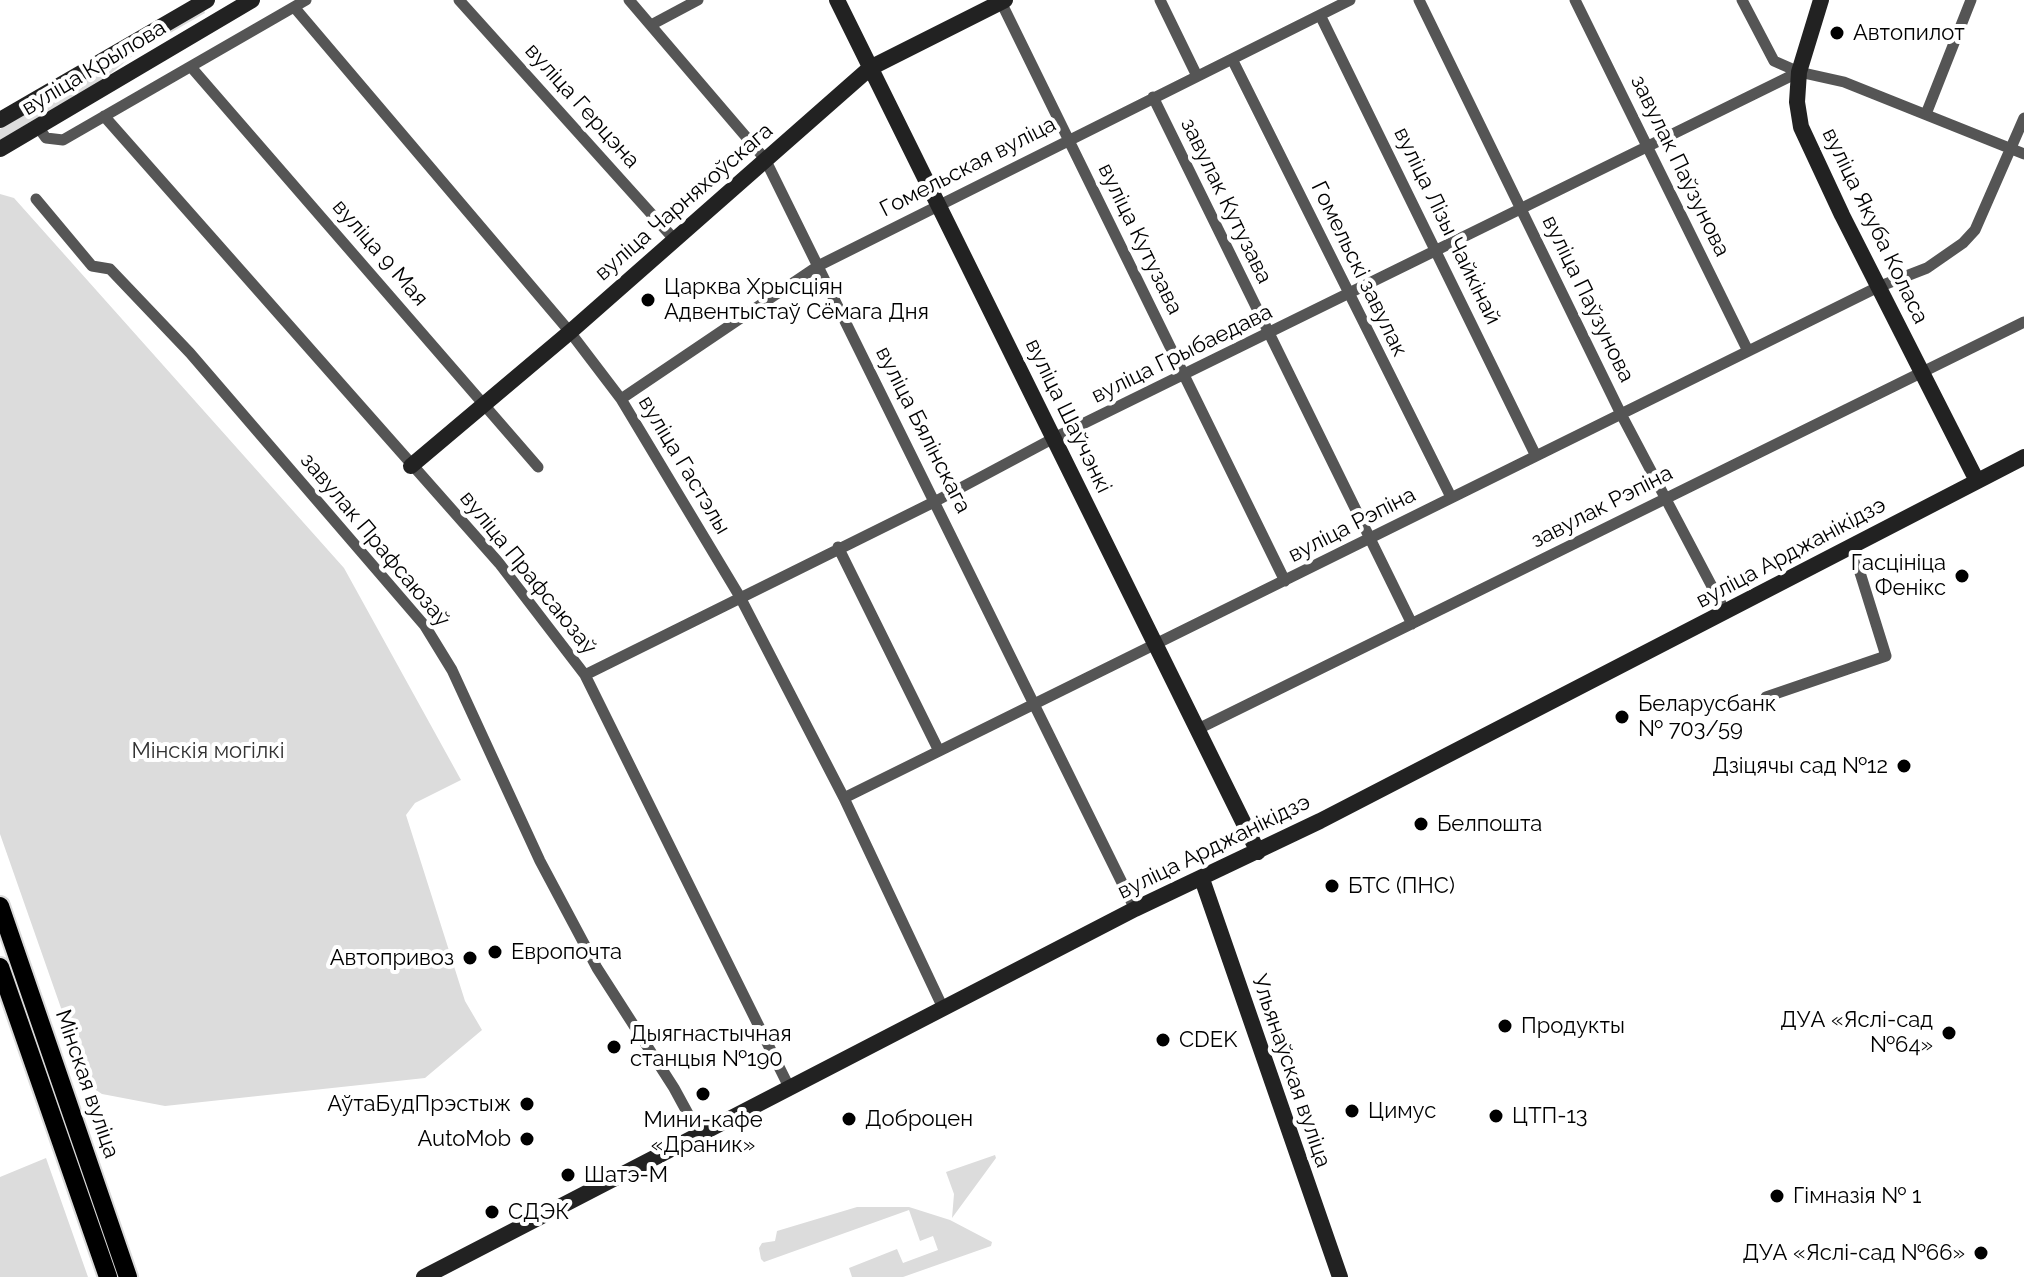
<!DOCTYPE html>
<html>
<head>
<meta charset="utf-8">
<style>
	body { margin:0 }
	canvas { display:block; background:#fff }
</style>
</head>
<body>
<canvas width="2024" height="1277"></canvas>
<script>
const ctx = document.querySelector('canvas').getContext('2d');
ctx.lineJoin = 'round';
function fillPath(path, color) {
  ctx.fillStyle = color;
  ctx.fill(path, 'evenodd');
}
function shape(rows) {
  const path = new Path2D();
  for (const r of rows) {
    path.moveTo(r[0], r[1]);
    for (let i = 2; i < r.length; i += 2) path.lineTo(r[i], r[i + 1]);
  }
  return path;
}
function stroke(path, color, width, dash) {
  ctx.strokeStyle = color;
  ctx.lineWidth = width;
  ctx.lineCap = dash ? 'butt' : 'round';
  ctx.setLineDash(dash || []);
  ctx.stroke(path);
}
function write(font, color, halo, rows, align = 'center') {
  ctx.font = font + ' Raleway,sans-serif';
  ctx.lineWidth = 8;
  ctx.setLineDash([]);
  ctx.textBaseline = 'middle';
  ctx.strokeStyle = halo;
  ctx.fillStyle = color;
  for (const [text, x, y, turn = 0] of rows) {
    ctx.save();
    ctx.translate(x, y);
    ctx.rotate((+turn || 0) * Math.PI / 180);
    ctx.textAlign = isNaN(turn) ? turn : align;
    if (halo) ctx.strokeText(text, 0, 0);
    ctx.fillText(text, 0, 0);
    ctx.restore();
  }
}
fillPath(shape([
	[204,10,205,13,137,52,104,79,0,140,0,129],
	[0,194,14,198,344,568,461,780,415,803,406,815,465,1001,482,1030,425,1078,165,1106,102,1094,88,1085,0,834],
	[995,1155,996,1158,952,1218,954,1194,946,1172],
	[46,1158,88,1277,0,1277,0,1177],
	[857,1207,909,1207,950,1220,992,1242,991,1246,903,1277,852,1277,849,1268,897,1249,903,1263,938,1250,933,1236,920,1241,909,1210,764,1262,761,1259,759,1248,762,1243,775,1241,777,1231]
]), '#dcdcdc');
const primary = shape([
	[0,906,128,1277],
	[0,967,108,1277]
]);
stroke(primary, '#dbdbdb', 22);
stroke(shape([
	[459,0,674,239],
	[629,0,765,159,1135,909],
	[1160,0,1197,76],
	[1419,0,1621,414,1726,613],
	[1575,0,1748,351],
	[1742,0,1774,61,1799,72,1844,82,2024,154],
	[1001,2,1285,581],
	[294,7,570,332,621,399,740,597,844,798,943,1008],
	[1320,15,1536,456],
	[651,25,698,0],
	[1232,59,1451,497],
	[191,67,538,467],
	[1153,97,1412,624],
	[1926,114,1971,0],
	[104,116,499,563,585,675,789,1087],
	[38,127,46,138,63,140,306,0],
	[36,199,92,266,110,269,190,353,425,626,452,670,540,861,597,968,674,1088,699,1134],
	[621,399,818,266,1350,0],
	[838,547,939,751],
	[585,675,936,501,1054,438,1799,72],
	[1766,697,1886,656,1852,547],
	[1198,729,2024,322],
	[844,798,1878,287,1927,268,1963,243,1975,230,2024,118]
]), '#555', 11);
stroke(shape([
	[837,0,1258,852],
	[1821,0,1799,72,1797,102,1801,127,1842,215,1977,481],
	[0,120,207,0],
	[0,149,252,0],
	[411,466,570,332,870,68,1005,0],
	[1202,879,1340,1277],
	[424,1277,1135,909,1320,821,2024,457]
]), '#222', 16);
stroke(primary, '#000', 18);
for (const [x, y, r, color] of [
	[1837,33,8,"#000"],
	[648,300,8,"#000"],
	[1962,576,8,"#000"],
	[1622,717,8,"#000"],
	[1904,766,8,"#000"],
	[1421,824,8,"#000"],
	[1332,886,8,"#000"],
	[495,952,8,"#000"],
	[470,958,8,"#000"],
	[1505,1026,8,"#000"],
	[1949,1033,8,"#000"],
	[1163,1040,8,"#000"],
	[614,1047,8,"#000"],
	[703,1094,8,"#000"],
	[527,1104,8,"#000"],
	[1352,1111,8,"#000"],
	[1496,1116,8,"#000"],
	[849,1119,8,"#000"],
	[527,1139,8,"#000"],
	[568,1175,8,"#000"],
	[1777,1196,8,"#000"],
	[492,1212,8,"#000"],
	[1981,1253,8,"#000"]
]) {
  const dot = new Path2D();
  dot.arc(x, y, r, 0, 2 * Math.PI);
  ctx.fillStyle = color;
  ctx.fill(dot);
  stroke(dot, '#fff', 3);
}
write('22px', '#000', '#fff', [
	["Автопилот",1853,33],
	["Царква Хрысціян",664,287],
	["Адвентыстаў Сёмага Дня",664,312],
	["Гасцініца",1946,563,"right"],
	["Фенікс",1946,588,"right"],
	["Беларусбанк",1638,704],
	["№ 703/59",1638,729],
	["Дзіцячы сад №12",1888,766,"right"],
	["Белпошта",1437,824],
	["БТС (ПНС)",1348,886],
	["Европочта",511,952],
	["Автопривоз",454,958,"right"],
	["ДУА «Яслі-сад",1933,1020,"right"],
	["№64»",1933,1045,"right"],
	["Продукты",1521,1026],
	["Дыягнастычная",630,1034],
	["станцыя №190",630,1059],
	["CDEK",1179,1040],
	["АўтаБудПрэстыж",511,1104,"right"],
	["Цимус",1368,1111],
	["ЦТП-13",1512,1116],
	["Доброцен",865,1119],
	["Мини-кафе",703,1120,"center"],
	["«Драник»",703,1145,"center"],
	["AutoMob",511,1139,"right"],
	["Шатэ-М",584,1175],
	["Гімназія № 1",1793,1196],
	["СДЭК",508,1212],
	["ДУА «Яслі-сад №66»",1965,1253,"right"]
], 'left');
write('22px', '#000', '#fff', [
	["вуліца Крылова",94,68,-31],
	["вуліца Герцэна",582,106,48],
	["завулак Паўзунова",1680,166,64],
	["Гомельская вуліца",968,167,-27],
	["завулак Кутузава",1226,201,64],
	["вуліца Чарняхоўскага",684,202,-41],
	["вуліца Лізы Чайкінай",1447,226,64],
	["вуліца Якуба Коласа",1875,226,64],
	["вуліца Кутузава",1140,239,64],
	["вуліца 9 Мая",380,253,49],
	["Гомельскі завулак",1359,269,64],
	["вуліца Паўзунова",1588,299,64],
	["вуліца Грыбаедава",1182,354,-26],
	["вуліца Шаўчэнкі",1068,416,64],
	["вуліца Бялінскага",923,430,63],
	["вуліца Гастэлы",684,465,59],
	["завулак Рэпіна",1602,507,-27],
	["вуліца Рэпіна",1352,525,-27],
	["завулак Прафсаюзаў",375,540,50],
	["вуліца Арджанікідзэ",1791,553,-28],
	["вуліца Прафсаюзаў",528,573,51],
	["вуліца Арджанікідзэ",1214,847,-26],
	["Ульянаўская вуліца",1291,1071,71],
	["Мінская вуліца",87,1084,71]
]);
write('22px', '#333', '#fff', [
	["Мінскія могілкі",208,751]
]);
</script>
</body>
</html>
